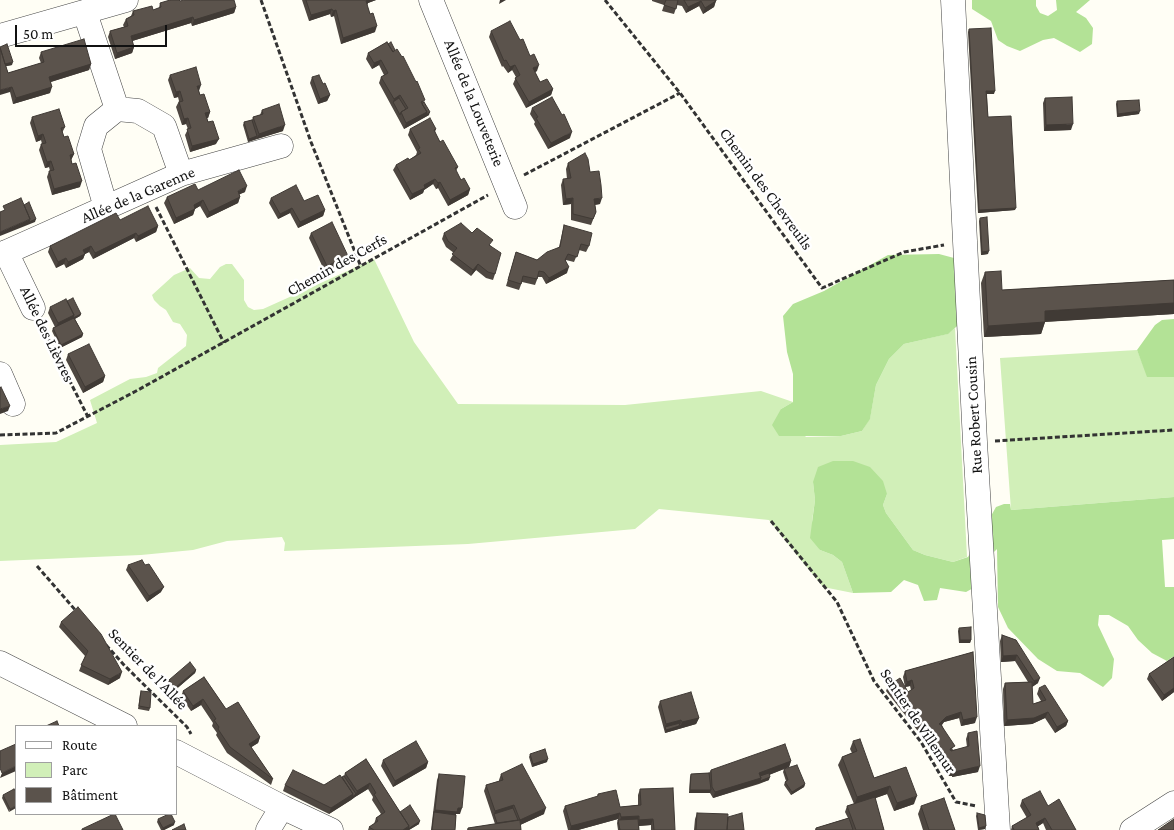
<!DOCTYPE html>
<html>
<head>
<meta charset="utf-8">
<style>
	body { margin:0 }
	#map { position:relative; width:1174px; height:830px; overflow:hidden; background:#fffef5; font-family:"Crimson Pro",serif }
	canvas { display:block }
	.legend { position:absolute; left:15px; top:725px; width:162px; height:90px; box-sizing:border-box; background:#fff; border:1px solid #a0a0a0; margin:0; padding:6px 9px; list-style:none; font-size:15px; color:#111 }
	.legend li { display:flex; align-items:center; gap:10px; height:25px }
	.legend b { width:25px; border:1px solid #a0a0a0 }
	.scale { position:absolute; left:15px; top:25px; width:152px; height:22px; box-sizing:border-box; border:2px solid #111; border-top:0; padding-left:6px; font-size:15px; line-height:18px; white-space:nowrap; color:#111; -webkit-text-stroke:4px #fff; paint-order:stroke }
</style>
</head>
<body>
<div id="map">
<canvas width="1174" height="830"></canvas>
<ul class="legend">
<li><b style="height:6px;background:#fff"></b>Route</li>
<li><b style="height:14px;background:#d1efb8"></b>Parc</li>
<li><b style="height:14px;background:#5b534c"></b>Bâtiment</li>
</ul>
<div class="scale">50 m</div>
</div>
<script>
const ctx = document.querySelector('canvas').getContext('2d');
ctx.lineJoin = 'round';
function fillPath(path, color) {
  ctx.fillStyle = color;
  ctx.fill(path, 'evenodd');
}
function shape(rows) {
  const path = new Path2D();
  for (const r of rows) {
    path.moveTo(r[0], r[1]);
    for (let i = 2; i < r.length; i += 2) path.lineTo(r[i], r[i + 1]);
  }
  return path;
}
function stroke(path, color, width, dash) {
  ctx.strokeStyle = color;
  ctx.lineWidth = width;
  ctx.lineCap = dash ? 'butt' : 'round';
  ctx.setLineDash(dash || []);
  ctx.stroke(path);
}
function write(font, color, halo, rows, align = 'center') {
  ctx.font = font + ' "Crimson Pro",serif';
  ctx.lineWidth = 5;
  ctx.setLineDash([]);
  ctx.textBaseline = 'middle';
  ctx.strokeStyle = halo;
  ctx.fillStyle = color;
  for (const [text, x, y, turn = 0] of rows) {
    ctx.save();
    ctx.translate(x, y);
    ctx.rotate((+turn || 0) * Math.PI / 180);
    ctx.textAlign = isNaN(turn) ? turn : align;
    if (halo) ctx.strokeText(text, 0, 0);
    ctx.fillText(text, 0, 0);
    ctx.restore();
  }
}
fillPath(shape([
	[374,259,414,342,458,404,625,405,761,391,793,402,781,409,806,437,841,436,862,431,870,418,876,385,889,359,904,344,947,334,955,328,967,557,953,562,925,555,913,550,886,513,883,505,887,494,813,482,815,500,812,521,820,550,833,555,842,562,853,593,823,587,769,520,659,509,635,529,468,544,284,551,285,543,282,537,227,541,193,550,141,555,0,561,0,445,56,442,97,423,90,400,130,379,146,377,157,373,158,368,186,346,187,335,180,324,173,322,166,310,160,306,154,300,152,295,174,275,190,268,199,278,210,279,220,267,226,264,232,264,244,280,244,300,248,307,254,310,263,309],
	[1137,350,1148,377,1174,377,1174,497,1011,510,1000,358]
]), '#d1efb8');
fillPath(shape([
	[972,0,1036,0,1036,6,1040,13,1048,16,1057,10,1056,0,1090,0,1076,12,1086,18,1093,28,1092,44,1080,52,1054,38,1043,40,1020,51,1007,46,998,40,991,21,972,9],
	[939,254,954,258,965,268,964,320,948,334,904,344,889,359,876,385,870,419,862,431,841,436,779,436,772,425,781,409,793,402,793,374,787,352,783,316,793,304,824,291,888,255],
	[1174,319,1174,377,1147,377,1137,350,1155,325,1162,320],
	[833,461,853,461,870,467,883,481,887,494,883,505,886,513,913,550,925,555,953,562,968,557,996,507,1004,504,1010,504,1011,510,1174,497,1174,539,1162,540,1165,587,1174,587,1174,656,1167,661,1152,653,1138,640,1128,626,1109,615,1099,615,1098,625,1114,659,1112,678,1103,687,1080,673,1057,671,1038,659,1008,628,998,607,997,549,981,565,977,586,966,592,940,588,937,600,924,601,918,585,904,580,891,592,853,593,842,562,833,555,820,550,810,538,815,500,813,482,818,467]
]), '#b3e296');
const minor = shape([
	[431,0,515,207],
	[953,0,975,442,998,830],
	[85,13,117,109],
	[0,36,126,0],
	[106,208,89,149,96,126,117,109,138,111,164,126,181,174],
	[6,252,33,308],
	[0,255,181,174,281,146],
	[0,374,13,404],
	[0,663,125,726],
	[176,752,282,807,331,830],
	[268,830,282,807],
	[1132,830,1174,803]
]);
stroke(minor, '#444', 25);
stroke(shape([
	[261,0,311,142,361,267],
	[605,0,680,93,822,288,904,252,944,245],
	[524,175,680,93],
	[156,207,224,343],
	[42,326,88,417],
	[0,435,56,433,138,390,488,195],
	[995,441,1174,430],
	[771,521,837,602,874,681,921,742,956,802,976,806],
	[37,566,77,612],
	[106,645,125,666,187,727,191,734]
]), '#333', 3, [5, 2.5]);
stroke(minor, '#fff', 24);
fillPath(shape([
	[302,0,376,0,368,3,367,5,375,32,341,44,334,16,331,17,330,14,309,21],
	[652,0,716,0,714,7,703,14,699,6,686,13,682,6,677,5,674,14,662,11,664,5,652,1],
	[180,1,236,7,234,13,192,26,191,23,132,41,134,47,132,53,115,59,108,37,110,31,124,27,123,25,126,19,131,16,133,11,153,10,159,8,160,3],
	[969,29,994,94,987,94,988,117,1015,210,978,213,968,32],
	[491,31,530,56,537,71,535,72,540,82,553,89,551,95,526,108,513,84,516,77,512,70,508,73,503,66,502,67,489,37],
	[387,42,424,102,429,115,404,129,379,83,381,77,384,75,379,65,372,69,366,59,368,53],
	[0,47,12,65,6,66,8,73,41,63,39,58,41,52,91,64,89,70,51,82,50,93,13,104,10,92],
	[170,75,199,91,200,95,210,112,208,118,207,118,216,144,190,152,185,135,188,129,186,124,182,125,176,107,179,101,178,97,174,98,168,80],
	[312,77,323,84,330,95,327,101,318,104,310,83],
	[1045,98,1071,130,1044,131,1043,103],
	[1117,101,1139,114,1117,117,1116,104],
	[532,108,570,138,548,149,534,124,535,122,530,114],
	[262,110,283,131,248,142,243,125,244,122,252,120,253,117,260,115],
	[32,117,65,127,62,133,64,137,74,154,71,160,80,187,52,195,47,177,49,171,50,171,49,167,45,168,39,150,41,144,42,144,41,140,36,142,30,123],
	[410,129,436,129,435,132,440,142,458,167,456,171,461,180,470,189,468,195,448,206,438,188,436,189,433,184,424,190,423,193,410,200,393,170,396,165,409,160,416,155,417,152,408,135],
	[568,163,590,172,600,204,595,205,596,212,591,225,571,220,571,204,563,205,561,185,563,179,567,179,566,169],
	[198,190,245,192,239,194,240,197,238,203,207,218,200,206,195,209,193,215,174,224,164,203,167,197],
	[271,198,304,201,325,210,323,216,298,228,290,213,278,219,269,203],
	[980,218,988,254,981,255,979,221],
	[120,220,158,226,156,232,136,242,134,238,93,259,89,252,85,254,83,259,66,268,64,264,56,268,48,252,50,246],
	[564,225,589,246,586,252,579,250,574,262,566,260,567,273,546,284,542,277,538,277,535,285,522,282,519,290,506,286,516,252,537,260,559,247],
	[311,233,348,256,346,261,325,272,309,238],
	[444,233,472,233,491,246,495,274,493,280,486,278,476,270,471,276,450,260,454,253,446,247,442,239],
	[985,272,1002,290,1174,280,1174,314,1045,322,1041,334,984,337,981,283],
	[67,301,81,314,80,316,75,319,83,334,82,337,60,348,52,331,53,328,55,327,48,313,50,307],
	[68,354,105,376,103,382,83,393,66,360],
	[128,565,161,592,147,602,126,570],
	[61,622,120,678,108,685,79,671,85,656,59,627],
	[959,628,971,640,970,643,959,643,958,631],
	[1002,635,1016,640,1038,683,1032,687,1033,704,1041,701,1037,694,1039,688,1068,721,1066,726,1055,733,1045,718,1032,724,1004,726,1003,689,1005,683,1028,682,1015,661,1001,662,1000,641],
	[973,652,975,723,961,726,959,718,944,722,942,725,953,750,967,747,966,739,968,733,978,772,952,777,952,776,949,776,925,740,886,691,888,686,908,692,911,690,910,686,905,687,903,677,905,671],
	[1174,657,1174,692,1162,701,1147,679,1149,674],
	[196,670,195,673,174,691,168,682,169,680],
	[204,677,226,709,260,737,258,743,251,747,273,779,271,785,227,753,216,735,217,733,212,726,213,723,201,705,191,711,181,697,183,691],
	[141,691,150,708,149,711,138,709,140,694],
	[660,701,699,718,696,724,665,733,658,707],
	[853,741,874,778,906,767,914,804,894,811,887,794,875,798,884,830,815,830,816,828,848,818,845,812,847,806,854,804,838,765,842,757,852,753,850,749],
	[530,754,547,762,532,767,529,757],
	[366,759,400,812,419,824,409,830,368,830,369,827,374,824,376,818,381,814,372,800,373,797,368,789,355,797,351,800,329,814,283,791,285,785,324,785,344,776,345,773],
	[383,760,428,762,426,768,393,787,381,766],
	[791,761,789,767,769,775,769,780,759,784,713,798,710,793,689,793,690,777,691,774,709,773,711,770],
	[784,769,805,784,804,787,791,795,784,785,785,782,786,781,783,772],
	[439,774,460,814,456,814,456,815,455,830,431,830,437,780],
	[501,774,544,814,520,825,521,830,467,830,468,828,495,824,484,791,486,785,499,781,499,780],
	[640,789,675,830,651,830,651,825,639,826,639,830,618,830,617,823,618,819,578,830,568,830,563,811,565,806,597,797,598,794,620,807,638,805,638,795],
	[16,792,9,812,2,798,3,795],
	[1022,800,1048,806,1076,830,1046,830,1043,823,1038,826,1039,830,1011,830,1012,826,1027,818,1020,806],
	[921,806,955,830,923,830,918,814],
	[697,813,728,817,744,830,694,830,695,819],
	[977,813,985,829,978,830,976,816],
	[158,819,174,825,164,830,161,830,157,822]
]), '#4e4741');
fillPath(shape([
	[368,0,376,0,368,3,367,5,366,1],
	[500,0,506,0,499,4],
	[701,1,699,6,686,13,688,7],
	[716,1,714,7,703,14,705,8],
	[236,7,234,13,192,26,194,20],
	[332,9,330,14,309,21,311,15],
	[336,10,334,16,331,17,333,11],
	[193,17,191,23,129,42,131,36],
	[377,26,375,32,341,44,343,38],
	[134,47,132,53,115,59,117,53],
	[381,60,379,65,372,69,374,63],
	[13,62,12,65,2,67,3,64],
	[91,64,89,70,47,83,49,77],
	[515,65,512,70,508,73,510,67],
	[539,65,537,71,531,74,533,68],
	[201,85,199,91,195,92,197,86],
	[12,87,10,92,0,95,0,90],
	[52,87,50,93,13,104,16,98],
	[553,89,551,95,526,108,529,102],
	[180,91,178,97,174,98,176,92],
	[986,91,995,91,994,94,985,94],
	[330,95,327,101,318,104,320,99],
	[400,95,398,101,393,102,394,99],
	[1140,111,1139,114,1117,117,1118,114],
	[210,112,208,118,203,119,205,113],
	[427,112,430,112,429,115,404,129,406,123],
	[188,118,186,124,182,125,184,119],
	[1073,124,1071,130,1044,131,1046,125],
	[285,125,283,131,256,139,259,134],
	[572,132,570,138,548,149,551,143],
	[43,134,41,140,36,142,38,136],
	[257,136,256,139,248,142,249,139],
	[219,139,216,144,190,152,192,146],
	[74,154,71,160,67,161,70,155],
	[51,161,49,167,45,168,47,162],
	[435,179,433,184,424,190,423,193,410,200,412,194,424,185],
	[82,181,80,187,52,195,54,189],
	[440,182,438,188,436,189,438,183],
	[247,186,245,192,236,196,238,191],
	[470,189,468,195,448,206,450,200],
	[240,197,238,203,207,218,209,212],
	[573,198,571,204,563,205,566,199],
	[602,198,600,204,592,205,594,199],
	[203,200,200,206,193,210,195,209,193,215,174,224,176,218,194,205],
	[292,208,290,213,278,219,280,214],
	[1016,208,1015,210,978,213,979,210],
	[325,210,323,216,298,228,300,222],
	[30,219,36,219,35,222,0,236,0,232],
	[158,226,156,232,136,242,138,236],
	[136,233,134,238,93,259,95,253],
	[91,246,89,252,85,254,83,259,66,268,68,262,83,250],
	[989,251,988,254,981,255,982,252],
	[348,256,346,261,325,272,327,266],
	[66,258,64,264,56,268,58,262],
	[478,264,476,270,471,276,473,270],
	[569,267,567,273,546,284,549,278],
	[1174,303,1174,314,1041,322,1045,311],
	[81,314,80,316,55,329,58,323,74,315],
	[1045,322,1041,334,984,337,988,326],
	[83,334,82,337,60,348,61,345],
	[105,376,103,382,83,393,85,387],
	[10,406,8,411,0,414,0,409],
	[164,587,161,592,147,602,149,596],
	[960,640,971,640,970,643,959,643],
	[1017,655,1015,661,1001,662,1003,656],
	[196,670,195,673,174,691,175,688],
	[122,672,120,678,108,685,110,679],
	[1040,678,1038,683,1032,687,1034,681],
	[912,680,910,686,905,687,907,682],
	[1174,688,1174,692,1162,701,1164,695],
	[203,699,201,705,191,711,193,706],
	[961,712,959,718,944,722,937,730,939,724,946,717],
	[1048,712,1045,718,1032,724,1004,726,1007,720],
	[977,717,975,723,961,726,963,720],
	[699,718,696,724,665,733,666,730,665,727,664,730,666,724,681,720,679,726,681,725,682,722],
	[1068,721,1066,726,1055,733,1057,727],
	[260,737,258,743,247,750,249,744],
	[548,759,547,762,532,767,533,764],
	[791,761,789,767,761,778,770,777,769,780,713,798,715,792,759,773],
	[428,762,426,768,393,787,395,781],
	[16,766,16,771,0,778,2,773],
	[980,766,978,772,952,777,954,772],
	[951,770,954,770,952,776,949,776],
	[370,783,368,789,355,797,351,800,352,797,356,794,357,791],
	[805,784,804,787,791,795,792,792],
	[890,786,887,794,854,806,857,797],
	[690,790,711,790,710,793,689,793],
	[353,794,351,800,329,814,331,808],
	[917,796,914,804,894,811,897,803],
	[514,805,511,811,494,814,495,811],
	[16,806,16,808,9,812,10,809],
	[458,808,462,808,460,814,456,814,455,818,434,812,435,810],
	[546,808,544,814,518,826,520,820],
	[620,813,618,819,578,830,570,830,571,826],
	[639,816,637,821,619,823,621,817],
	[1045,818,1043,823,1034,829,1036,823],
	[653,819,651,825,637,826,639,820],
	[420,821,419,824,409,830,403,830],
	[175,822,174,825,164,830,162,830,163,828],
	[986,826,985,829,978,830,979,828]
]), '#403a35');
const building = shape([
	[170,0,179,0,180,1,184,0,234,0,236,7,194,20,193,17,131,36,134,47,117,53,110,31,128,26,126,19,134,15,133,11,152,6,153,10,161,7,160,3,170,0],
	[306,0,368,0,366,1,370,14,373,13,377,26,343,38,336,10,333,11,332,9,311,15,306,0],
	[666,0,678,0,676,9,664,5,666,0],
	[684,0,716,0,716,1,705,8,701,1,688,7,684,0],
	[510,21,520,40,523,39,530,56,534,54,539,65,533,68,540,82,547,79,553,89,529,102,515,78,520,75,515,65,510,67,506,60,504,61,491,31,510,21],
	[991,28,995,91,986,91,988,117,1011,116,1016,208,979,210,969,29,991,28],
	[84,39,91,64,49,77,52,87,16,98,12,87,0,90,0,48,8,73,44,62,41,52,84,39],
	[387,42,393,52,397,49,402,57,403,56,416,82,417,81,425,100,421,102,427,112,406,123,401,112,408,108,400,95,394,99,381,77,388,73,381,60,374,63,368,53,387,42],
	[391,42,395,50,393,52,388,44,391,42],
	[7,44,13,62,5,64,0,47,7,44],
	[196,67,201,85,197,86,200,95,204,94,210,112,205,113,208,122,213,121,219,139,192,146,187,129,191,128,188,118,184,119,179,102,183,101,180,91,176,92,170,75,196,67],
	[319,75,323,84,325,83,330,95,320,99,312,77,319,75],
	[552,97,562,115,564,114,572,132,551,143,536,118,538,117,532,108,552,97],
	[1072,97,1073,124,1046,125,1045,98,1072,97],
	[399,98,406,109,401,112,400,115,393,102,399,98],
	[1139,100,1140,111,1118,114,1117,101,1139,100],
	[424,102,430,112,426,115,427,112,422,104,424,102],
	[279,104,285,125,259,134,253,117,263,114,262,110,279,104],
	[59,109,65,127,61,128,64,137,68,136,74,154,70,155,72,164,76,163,82,181,54,189,49,171,54,170,51,161,47,162,41,144,46,143,43,134,38,136,32,117,59,109],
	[430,118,436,129,434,130,440,142,443,140,458,167,455,168,461,180,464,178,470,189,450,200,440,182,438,183,435,179,424,185,425,188,412,194,396,165,408,158,409,160,421,153,418,149,420,148,410,129,430,118],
	[252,120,257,136,249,139,244,122,252,120],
	[585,153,588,159,590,172,599,171,601,185,602,198,594,199,596,212,593,219,573,214,573,198,566,199,563,179,571,178,568,163,585,153],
	[239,170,247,186,238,191,240,197,209,212,203,200,194,205,195,209,176,218,167,197,195,184,198,190,239,170],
	[296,185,304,201,318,195,325,210,300,222,292,208,280,214,271,198,296,185],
	[21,198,30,219,0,232,0,212,5,210,3,206,21,198],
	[29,202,36,219,29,222,30,219,24,205,29,202],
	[148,206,158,226,138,236,136,233,95,253,91,246,83,250,85,254,68,262,66,258,58,262,50,246,116,213,120,220,148,206],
	[987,217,989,251,982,252,980,218,987,217],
	[332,222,348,256,327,266,311,233,332,222],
	[461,223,472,233,477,228,493,240,489,245,501,253,495,274,488,272,478,264,473,270,452,254,457,248,448,241,444,233,461,223],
	[564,225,592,233,589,246,581,244,577,257,568,254,565,260,569,267,549,278,544,272,539,271,537,279,523,276,521,284,508,280,516,252,537,260,547,252,560,247,564,225],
	[1001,271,1002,290,1174,280,1174,303,1045,311,1045,322,988,326,985,272,1001,271],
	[73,298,81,314,73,318,74,315,67,301,73,298],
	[66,299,74,315,58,323,50,307,66,299],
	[74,318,83,334,61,345,53,328,74,318],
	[89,344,105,376,85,387,68,354,89,344],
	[1,387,10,406,0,409,0,388,1,387],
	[142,560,145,565,149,564,164,587,149,596,128,565,142,560],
	[78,607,101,634,122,672,110,679,81,665,88,651,61,622,78,607],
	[971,627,971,640,960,640,959,628,971,627],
	[1002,635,1016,640,1040,678,1034,681,1017,655,1003,656,1002,635],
	[973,652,977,717,963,720,961,712,946,717,939,724,941,725,955,746,950,749,951,751,969,746,968,733,977,731,980,766,954,772,954,770,951,770,927,734,888,686,900,678,908,692,914,688,912,680,907,682,905,671,973,652],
	[1174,657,1174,688,1164,695,1149,674,1174,657],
	[190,662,196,670,175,688,169,680,190,662],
	[204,677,226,709,238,702,260,737,249,744,273,779,230,747,218,729,219,727,214,720,216,719,203,699,193,706,183,691,204,677],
	[1032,682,1033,704,1046,700,1039,688,1045,685,1068,721,1057,727,1048,712,1034,718,1007,720,1005,683,1032,682],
	[141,691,151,692,150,708,139,706,141,691],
	[691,692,699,718,682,722,681,720,666,724,660,701,691,692],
	[57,721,59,726,46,726,57,721],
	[680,723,679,726,666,730,665,727,680,723],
	[860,739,874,778,906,767,917,796,897,803,890,786,857,797,842,757,857,751,853,741,860,739],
	[416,741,428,762,395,781,383,760,416,741],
	[16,744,16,766,2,773,0,768,0,751,16,744],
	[785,744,791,761,759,773,761,778,715,792,712,787,711,770,785,744],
	[545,749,548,759,533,764,530,754,545,749],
	[366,759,409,826,403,830,374,830,369,827,378,821,376,818,385,812,374,794,376,793,370,783,357,791,345,773,366,759],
	[522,764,546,808,520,820,514,805,495,811,486,785,503,780,501,774,522,764],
	[797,765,805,784,792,792,785,782,788,780,784,769,797,765],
	[293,770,324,785,340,775,353,794,331,808,285,785,293,770],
	[709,773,711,790,690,790,691,774,709,773],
	[769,773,770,777,760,781,761,778,760,776,769,773],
	[439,774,465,776,462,808,458,808,457,812,435,810,439,774],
	[344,776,356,794,352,797,353,794,342,777,344,776],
	[673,788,675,830,654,830,653,819,639,820,639,816,621,817,620,813,571,826,565,806,598,796,598,794,616,790,620,807,641,805,640,789,673,788],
	[14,789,16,792,16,806,10,809,3,795,14,789],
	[1040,791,1048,806,1059,799,1076,830,1052,830,1045,818,1036,823,1039,830,1014,830,1012,826,1031,815,1022,800,1040,791],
	[875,797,884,830,856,830,847,806,875,797],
	[944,798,955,830,929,830,921,806,944,798],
	[410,805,420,821,408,829,409,826,400,812,410,805],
	[513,808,518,820,497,823,494,814,513,808],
	[434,812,456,815,455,830,432,830,434,812],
	[697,813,728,814,727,830,696,830,697,813],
	[742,813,744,830,727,830,728,817,742,813],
	[977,813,985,815,986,826,979,828,977,813],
	[114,814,115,814,123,830,82,830,82,829,114,814],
	[169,814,171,814,175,822,163,828,158,819,169,814],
	[849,818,853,830,816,830,816,828,849,818],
	[638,819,639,830,620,830,618,820,638,819],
	[1174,819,1174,830,1158,830,1174,819],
	[520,820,521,830,468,830,468,828,520,820],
	[184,824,186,830,172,830,184,824]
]);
fillPath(building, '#5b534c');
stroke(building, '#403a35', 1);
write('16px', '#111', '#fff', [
	["Allée de la Louveterie",474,103,68],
	["Chemin des Chevreuils",766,189,54],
	["Allée de la Garenne",138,195,-23],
	["Chemin des Cerfs",337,265,-29],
	["Allée des Lièvres",47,334,64],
	["Rue Robert Cousin",974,415,-93],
	["Sentier de l'Allée",148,669,46],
	["Sentier de Villemur",918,721,56]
]);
</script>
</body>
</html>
